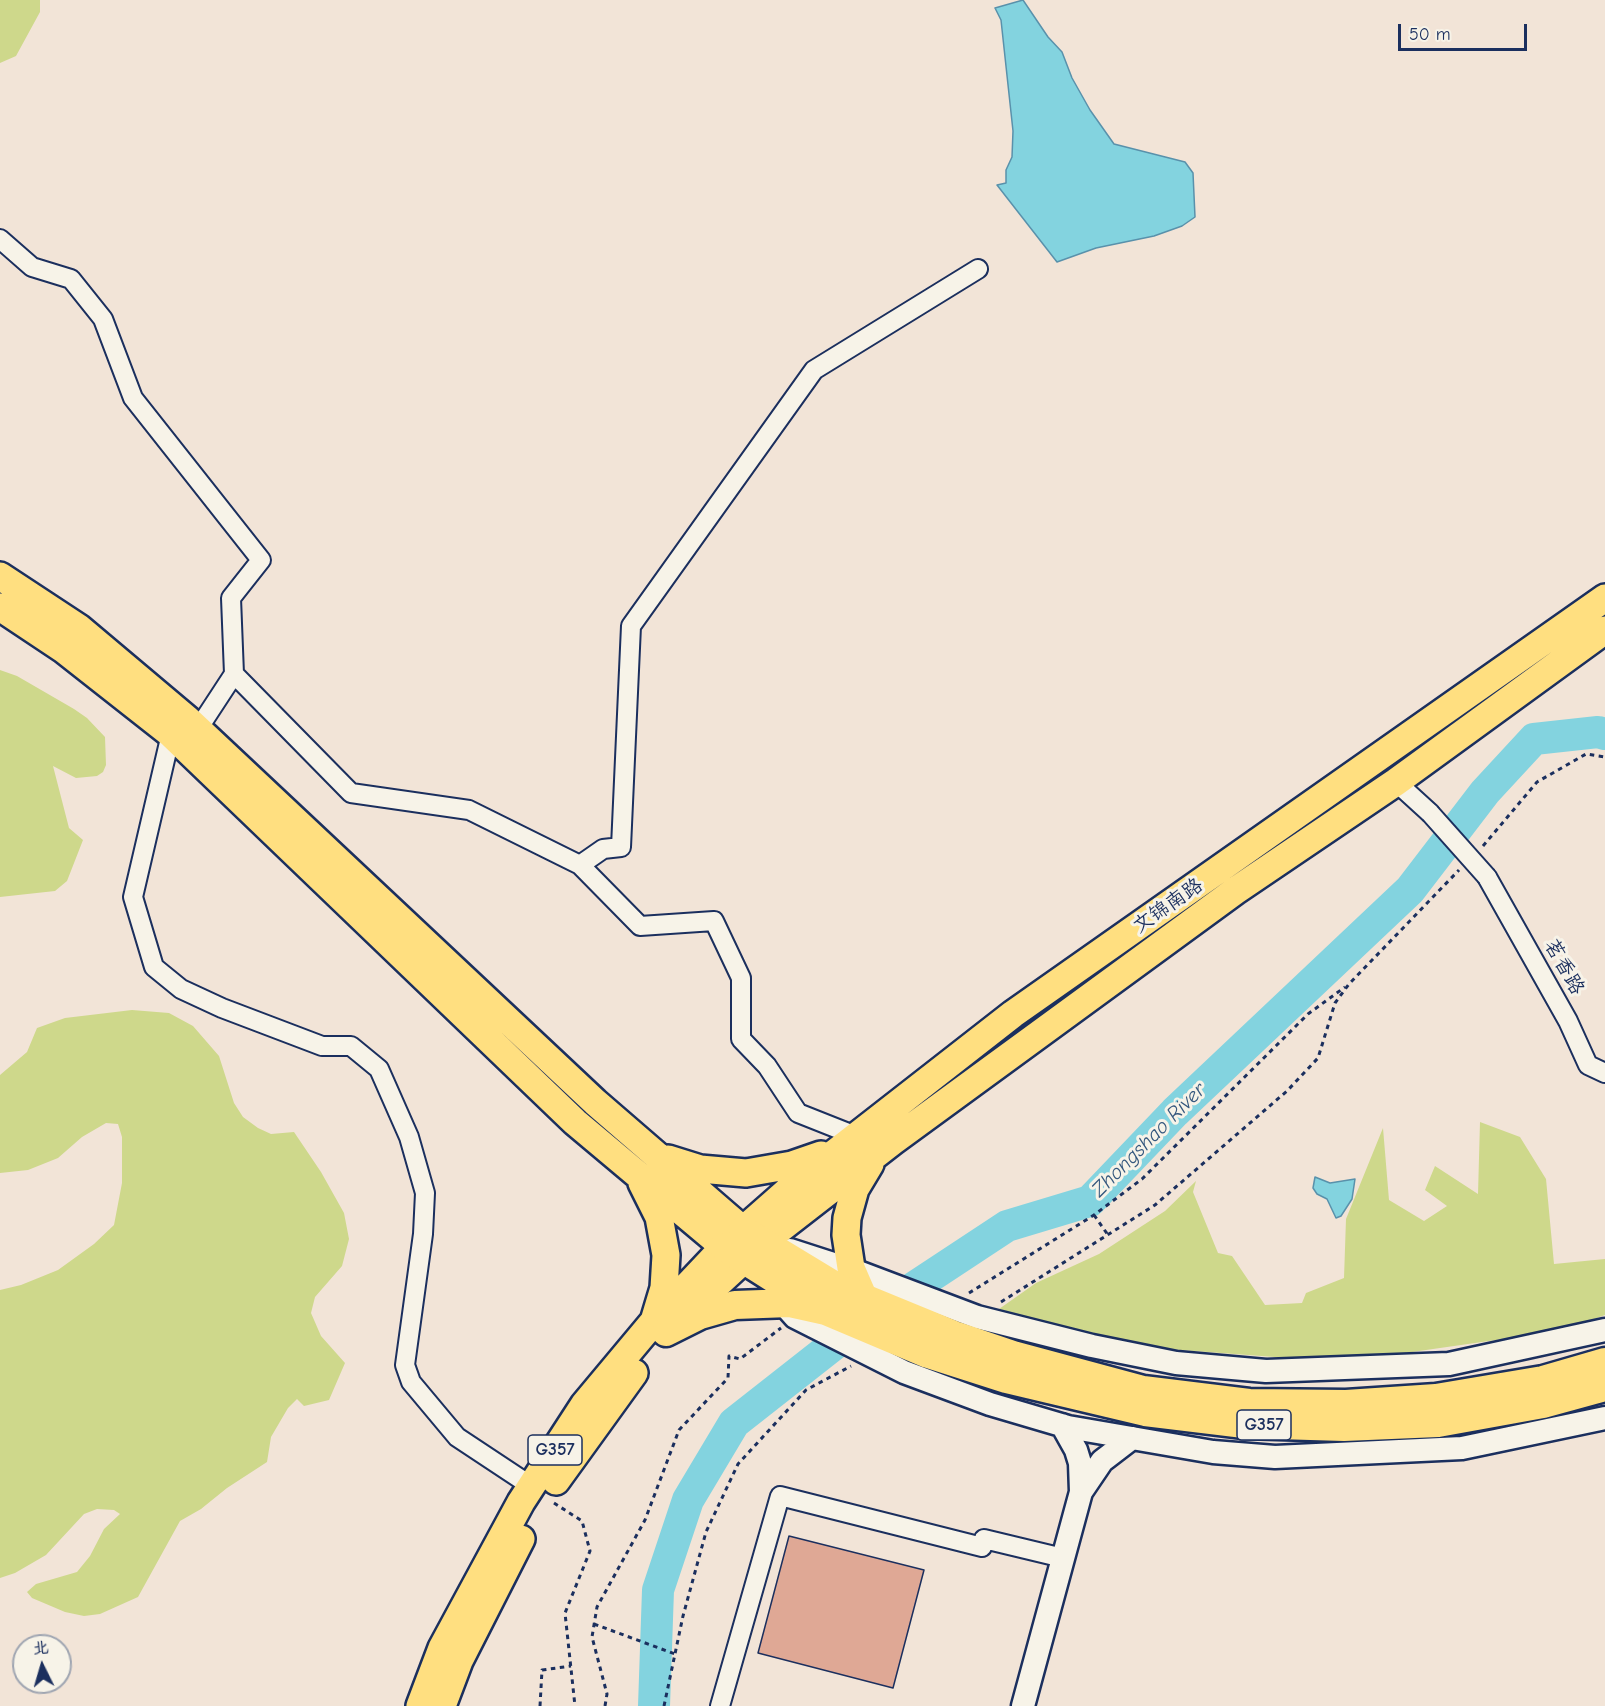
<!DOCTYPE html>
<html>
<head>
<meta charset="utf-8">
<style>
	body { margin:0 }
	#map { position:relative; width:1605px; height:1706px; overflow:hidden; background:#f2e4d7; font-family:"Comic Neue","LXGW WenKai TC",sans-serif }
	canvas { display:block }
	.north { position:absolute; left:12px; top:1634px; width:60px; height:60px; box-sizing:border-box; background:#f7f3e8; border:2px solid #9fa5b1; border-radius:50%; rotate:355deg; font-size:16px; font-weight:700; line-height:24px; text-align:center; color:#1b2f5e }
	.north::after { content:''; display:block; margin:auto; width:21px; height:27px; background:#1b2f5e; clip-path:polygon(50% 0,100% 100%,50% 72%,0 100%) }
	.scale { position:absolute; left:1398px; top:24px; width:129px; height:27px; box-sizing:border-box; border:3px solid #1b2f5e; border-top:0; padding-left:8px; font-size:18px; line-height:21px; white-space:nowrap; color:#1b2f5e; -webkit-text-stroke:4px #f7f3e8; paint-order:stroke }
</style>
</head>
<body>
<div id="map">
<canvas width="1605" height="1706"></canvas>
<div class="north">北</div>
<div class="scale">50 m</div>
</div>
<script>
const ctx = document.querySelector('canvas').getContext('2d');
ctx.lineJoin = 'round';
function fillPath(path, color) {
  ctx.fillStyle = color;
  ctx.fill(path, 'evenodd');
}
function shape(rows) {
  const path = new Path2D();
  for (const r of rows) {
    path.moveTo(r[0], r[1]);
    for (let i = 2; i < r.length; i += 2) path.lineTo(r[i], r[i + 1]);
  }
  return path;
}
function stroke(path, color, width, dash) {
  ctx.strokeStyle = color;
  ctx.lineWidth = width;
  ctx.lineCap = dash ? 'butt' : 'round';
  ctx.setLineDash(dash || []);
  ctx.stroke(path);
}
function write(font, color, halo, rows, align = 'center') {
  ctx.font = font + ' "Comic Neue","LXGW WenKai TC",sans-serif';
  ctx.lineWidth = 6;
  ctx.setLineDash([]);
  ctx.textBaseline = 'middle';
  ctx.strokeStyle = halo;
  ctx.fillStyle = color;
  for (const [text, x, y, turn = 0] of rows) {
    ctx.save();
    ctx.translate(x, y);
    ctx.rotate((+turn || 0) * Math.PI / 180);
    ctx.textAlign = isNaN(turn) ? turn : align;
    if (halo) ctx.strokeText(text, 0, 0);
    ctx.fillText(text, 0, 0);
    ctx.restore();
  }
}
fillPath(shape([
	[0,0,40,0,40,12,16,56,0,63],
	[0,670,17,676,74,709,87,718,105,737,106,765,103,772,97,776,76,778,53,766,69,828,83,840,67,881,55,891,0,897],
	[132,1010,169,1013,193,1026,219,1056,234,1103,243,1117,258,1128,271,1134,294,1132,321,1172,344,1213,349,1239,342,1266,315,1297,311,1313,321,1336,345,1363,329,1400,304,1406,297,1399,288,1408,271,1437,267,1462,227,1488,201,1509,180,1521,138,1597,100,1614,84,1616,65,1612,32,1598,27,1592,36,1584,77,1572,90,1556,104,1529,120,1514,114,1510,97,1509,84,1514,46,1555,15,1573,0,1578,0,1290,21,1285,58,1270,94,1244,114,1225,122,1183,122,1137,118,1124,106,1123,82,1137,58,1158,28,1170,0,1173,0,1075,27,1052,37,1028,65,1018],
	[1480,1122,1520,1137,1546,1179,1554,1264,1605,1259,1605,1315,1581,1324,1503,1339,1398,1354,1288,1358,1167,1349,1056,1325,999,1309,1036,1283,1099,1254,1165,1211,1196,1181,1193,1192,1218,1253,1232,1256,1265,1305,1302,1303,1306,1293,1344,1278,1346,1219,1383,1128,1389,1200,1424,1221,1447,1206,1425,1190,1435,1166,1478,1194]
]), '#ced88b');
const water = shape([
	[1023,0,1048,37,1062,52,1072,78,1090,110,1114,144,1185,162,1193,173,1195,217,1182,226,1154,236,1096,248,1057,262,997,185,1006,183,1006,170,1012,157,1013,131,1001,20,995,8,1023,0],
	[1315,1177,1330,1183,1355,1179,1352,1199,1341,1216,1336,1218,1327,1199,1317,1194,1313,1188,1315,1177]
]);
fillPath(water, '#83d3df');
stroke(water, '#5991ab', 1.5);
stroke(shape([
	[654,1706,658,1590,688,1500,734,1423,869,1317,1007,1226,1090,1201,1175,1112,1410,890,1485,792,1534,739,1598,732,1605,734]
]), '#83d3df', 32);
const building = shape([
	[789,1536,924,1570,893,1688,758,1653,789,1536]
]);
fillPath(building, '#dfa895');
stroke(building, '#1b2f5e', 1.5);
const minor = shape([
	[0,239,32,267,71,279,103,319,133,398,261,560,231,598,234,674,198,729],
	[234,674,351,793,469,810,580,865],
	[171,734,133,897,154,967,181,989,222,1008,322,1046,351,1046,379,1069,409,1137,425,1193,423,1234,405,1365,411,1382,457,1437,531,1486],
	[1396,782,1430,813],
	[1487,877,1568,1021,1588,1065,1605,1073],
	[856,1136,798,1113,767,1066,741,1039,741,978,714,921,640,926,580,865,603,849,621,847,631,626,814,370,978,269],
	[720,1706,780,1496,982,1547,984,1539,1063,1558]
]);
const tertiary = shape([
	[790,1250,858,1272,977,1317,1092,1346,1176,1363,1266,1371,1449,1364,1605,1330],
	[778,1298,795,1317,904,1372,990,1404,1068,1427,1213,1452,1275,1457,1462,1448,1605,1418],
	[1081,1492,1102,1461,1132,1438],
	[1023,1706,1081,1492,1080,1463,1076,1450,1062,1425]
]);
const primary = shape([
	[0,576,79,628,187,719,595,1102,743,1230],
	[0,607,63,649,171,734,575,1122,724,1247],
	[668,1159,700,1169,746,1173,792,1165,821,1155],
	[642,1183,659,1217,666,1255,664,1288,655,1318],
	[864,1298,851,1268,846,1235,847,1218,855,1189,870,1164],
	[673,1325,763,1242,893,1141,1235,891,1396,782,1605,630],
	[556,1481,634,1373],
	[420,1706,442,1648,521,1502,584,1405,655,1320,724,1247,799,1181,1013,1014,1605,598],
	[442,1706,459,1661,521,1539]
]);
const trunk = shape([
	[743,1230,837,1287,954,1335,1013,1355,1143,1390,1249,1403,1346,1404,1436,1398,1543,1380,1605,1362],
	[724,1247,814,1304],
	[666,1332,700,1315,735,1305,790,1303,826,1311,928,1354,1006,1379,1145,1412,1244,1424,1344,1427,1438,1423,1543,1404,1605,1387]
]);
stroke(minor, '#1b2f5e', 22);
stroke(tertiary, '#1b2f5e', 27);
stroke(primary, '#1b2f5e', 32);
stroke(trunk, '#1b2f5e', 33);
stroke(shape([
	[1483,846,1537,782,1586,754,1605,757],
	[1094,1215,1108,1235],
	[969,1293,1094,1215,1142,1179,1308,1014,1345,987],
	[1001,1302,1155,1205,1287,1091,1318,1058,1335,1003,1349,984,1459,870],
	[554,1503,582,1521,590,1551,565,1613,575,1706],
	[594,1624,675,1654],
	[540,1706,542,1670,571,1666],
	[605,1706,607,1694,592,1637,597,1607,645,1520,679,1430,728,1378,729,1356,740,1359,781,1328],
	[664,1706,683,1616,706,1532,738,1464,806,1390,851,1366]
]), '#1b2f5e', 3, [4.5, 4.5]);
stroke(minor, '#f7f3e8', 18);
stroke(tertiary, '#f7f3e8', 22);
stroke(primary, '#ffdf80', 27);
stroke(trunk, '#ffdf80', 28);
const minorBridge = shape([
	[1430,813,1487,877]
]);
stroke(minorBridge, '#1b2f5e', 22, []);
stroke(minorBridge, '#f7f3e8', 18);
for (const [x, y, w] of [
	[1264,1425,54],
	[555,1450,54]
]) {
  const box = new Path2D();
  box.roundRect(x - w / 2, y - 15, w, 30, 4.5);
  ctx.fillStyle = '#f7f3e8';
  ctx.fill(box);
  stroke(box, '#1b2f5e', 1.5);
}
write('bold 18px', '#1b2f5e', null, [
	["G357",1264,1425],
	["G357",555,1450]
]);
write('20px', '#1b2f5e', '#f7f3e8', [
	["文锦南路",1168,906,-35],
	["茗香路",1564,967,61]
]);
write('italic 21px', '#35587e', '#f7f3e8', [
	["Zhongshao River",1149,1140,-45]
]);
</script>
</body>
</html>
